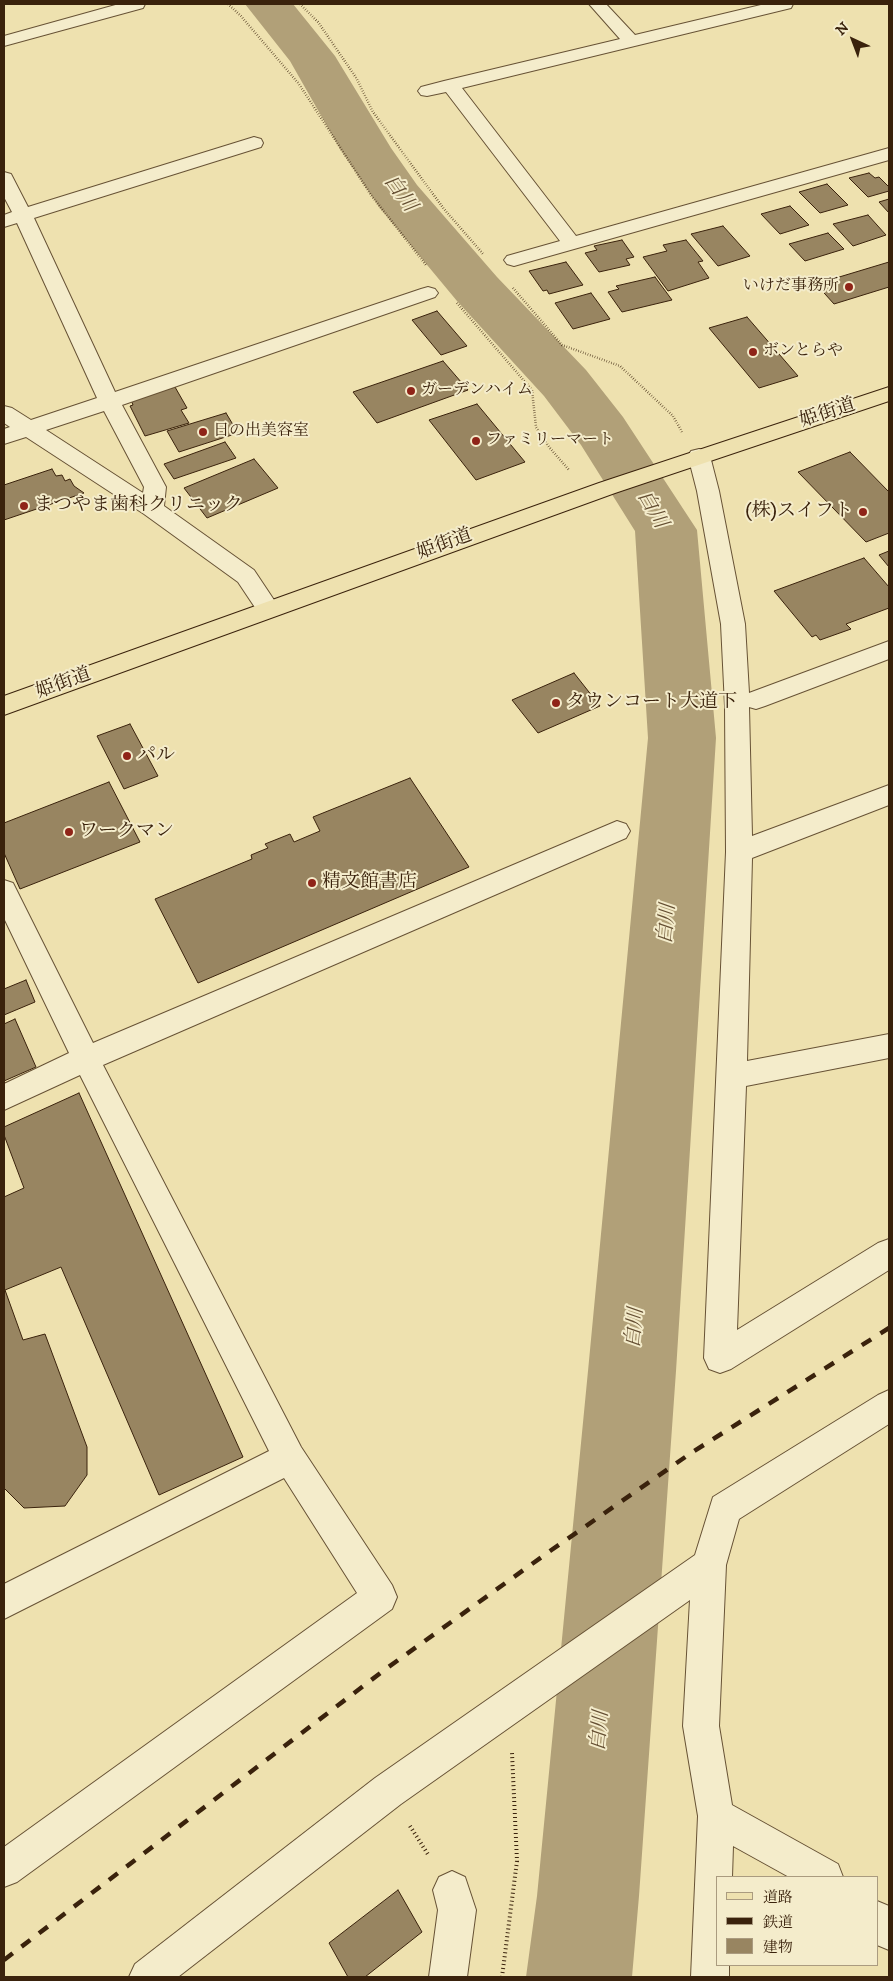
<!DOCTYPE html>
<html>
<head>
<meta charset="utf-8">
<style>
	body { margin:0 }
	#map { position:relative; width:893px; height:1981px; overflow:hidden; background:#eee1af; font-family:"IM FELL DW Pica","Noto Serif JP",serif }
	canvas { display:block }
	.frame { position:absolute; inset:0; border:5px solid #3a220c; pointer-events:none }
	.legend { position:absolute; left:716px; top:1876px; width:162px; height:90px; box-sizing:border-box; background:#f4eccb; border:1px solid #aa9b7f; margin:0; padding:6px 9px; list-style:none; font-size:15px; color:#3a220c }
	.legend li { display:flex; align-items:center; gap:10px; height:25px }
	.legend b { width:25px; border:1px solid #aa9b7f }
	.north { position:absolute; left:828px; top:15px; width:50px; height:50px; -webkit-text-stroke:4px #f4eccb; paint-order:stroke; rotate:317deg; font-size:14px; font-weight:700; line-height:20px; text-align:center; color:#3a220c }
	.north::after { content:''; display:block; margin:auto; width:18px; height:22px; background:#3a220c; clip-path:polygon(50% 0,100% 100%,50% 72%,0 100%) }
</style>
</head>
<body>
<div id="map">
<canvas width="893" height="1981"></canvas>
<div class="frame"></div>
<ul class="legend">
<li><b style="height:6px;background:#eee1af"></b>道路</li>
<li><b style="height:6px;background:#3a220c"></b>鉄道</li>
<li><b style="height:14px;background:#988561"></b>建物</li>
</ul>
<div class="north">N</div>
</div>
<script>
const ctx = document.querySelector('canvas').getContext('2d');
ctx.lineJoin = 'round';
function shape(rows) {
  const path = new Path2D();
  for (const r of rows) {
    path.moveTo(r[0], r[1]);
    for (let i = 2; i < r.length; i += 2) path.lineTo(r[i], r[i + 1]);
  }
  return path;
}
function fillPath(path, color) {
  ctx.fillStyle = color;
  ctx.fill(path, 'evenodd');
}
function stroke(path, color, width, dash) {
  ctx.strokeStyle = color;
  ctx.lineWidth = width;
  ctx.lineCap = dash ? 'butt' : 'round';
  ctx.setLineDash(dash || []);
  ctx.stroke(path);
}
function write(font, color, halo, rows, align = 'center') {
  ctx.font = font + ' "IM FELL DW Pica","Noto Serif JP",serif';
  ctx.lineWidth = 4;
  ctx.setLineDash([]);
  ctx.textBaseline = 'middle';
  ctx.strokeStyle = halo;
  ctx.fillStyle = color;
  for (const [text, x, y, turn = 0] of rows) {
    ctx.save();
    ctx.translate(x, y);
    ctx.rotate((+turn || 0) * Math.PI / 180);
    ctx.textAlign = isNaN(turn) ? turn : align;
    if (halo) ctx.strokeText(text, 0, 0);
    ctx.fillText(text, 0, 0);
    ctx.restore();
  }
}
fillPath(shape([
	[245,4,293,4,335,56,391,148,417,185,497,277,586,370,623,417,697,530,716,738,676,1371,639,1896,632,1977,526,1977,537,1896,588,1371,648,738,635,531,581,445,544,396,457,301,379,207,340,149,290,61,245,4]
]), '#b1a078');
const building = shape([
	[869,173,875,178,879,177,889,187,889,191,868,197,849,178,869,173],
	[827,184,848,205,820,213,799,192,827,184],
	[889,199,889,213,879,202,889,199],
	[790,206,809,225,780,234,761,214,790,206],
	[868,215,886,235,853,246,833,224,868,215],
	[723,226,750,256,718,266,691,234,723,226],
	[828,233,844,249,805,261,789,244,828,233],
	[622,240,634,257,626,259,630,265,599,272,585,253,597,250,594,246,622,240],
	[686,240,703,261,698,262,709,278,668,291,643,257,667,251,663,245,686,240],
	[566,262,583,285,549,294,547,290,543,291,529,271,566,262],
	[889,262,889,287,834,304,816,284,889,262],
	[655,277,672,300,622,312,608,292,619,289,616,286,655,277],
	[591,293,610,319,573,329,555,303,591,293],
	[437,311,467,346,441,355,412,320,437,311],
	[747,317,798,376,759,388,709,328,747,317],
	[443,361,468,390,377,423,353,392,443,361],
	[175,387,187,408,181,410,189,423,145,436,130,406,133,405,131,400,175,387],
	[477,404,525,462,476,480,429,420,477,404],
	[226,413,238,433,179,452,167,431,226,413],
	[225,442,236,458,174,479,164,464,225,442],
	[850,452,889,492,889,533,866,542,798,472,850,452],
	[254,459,278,488,207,518,184,488,254,459],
	[52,469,56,476,62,475,65,481,70,479,74,486,84,493,4,520,4,485,52,469],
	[889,551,889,567,879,555,889,551],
	[864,558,889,587,889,608,846,624,851,629,820,640,816,635,812,637,774,591,864,558],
	[574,673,600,706,538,733,512,700,574,673],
	[130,724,158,776,124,789,97,736,130,724],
	[410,778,469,867,198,983,155,899,252,859,251,855,268,848,265,844,290,834,294,842,320,831,313,817,410,778],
	[109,782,140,842,20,889,4,853,4,823,109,782],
	[26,980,35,1002,4,1015,4,989,26,980],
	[15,1019,36,1067,4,1081,4,1024,15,1019],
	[79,1093,243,1457,159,1495,61,1267,5,1290,23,1340,45,1334,87,1447,87,1475,65,1506,24,1508,4,1488,4,1197,24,1188,4,1135,4,1127,79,1093],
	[398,1890,422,1932,365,1977,348,1977,329,1943,398,1890]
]);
fillPath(building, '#988561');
stroke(building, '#3a220c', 1);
const minor = shape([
	[119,4,145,4,143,8,4,46,4,36,119,4],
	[589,4,606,4,635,35,765,4,793,4,791,8,462,88,576,236,889,148,889,160,521,264,514,266,507,264,504,260,507,256,560,241,446,92,427,96,421,95,418,91,421,87,444,81,620,39,589,4],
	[254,137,261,139,263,143,261,147,34,218,115,392,421,289,428,287,435,289,438,293,435,297,122,405,166,487,164,506,254,570,280,609,276,615,268,617,260,615,238,582,144,514,26,437,4,444,4,429,10,427,4,423,4,406,12,408,31,420,97,398,17,223,4,227,4,215,12,212,4,197,4,172,11,174,28,207,254,137],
	[104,411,144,487,143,493,46,430,104,411],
	[699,449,707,451,710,456,719,491,745,624,749,693,889,641,889,659,765,706,756,709,749,707,752,836,889,785,889,805,752,858,747,1061,889,1034,889,1058,746,1086,737,1330,878,1243,889,1239,889,1270,731,1369,720,1373,709,1369,704,1358,726,852,725,706,721,624,697,491,688,456,691,451,699,449],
	[617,821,626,824,630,831,626,838,103,1065,301,1447,392,1585,397,1597,392,1609,17,1882,4,1887,4,1847,357,1593,284,1478,4,1619,4,1584,269,1451,80,1075,4,1110,4,1084,69,1053,4,918,4,880,13,883,93,1043,617,821],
	[889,1390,889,1424,739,1519,726,1565,719,1726,732,1805,838,1864,843,1877,789,1877,733,1846,732,1877,717,1877,717,1965,729,1965,729,1977,691,1977,698,1816,683,1726,690,1600,401,1804,178,1977,129,1977,135,1964,375,1778,695,1555,713,1497,878,1395,889,1390],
	[452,1871,465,1877,476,1910,467,1977,429,1977,438,1910,433,1890,439,1877,452,1871],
	[877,1901,889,1906,889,1950,877,1945,877,1901]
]);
const major = shape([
	[889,387,889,401,615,493,4,715,4,696,599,483,889,387]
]);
stroke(minor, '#675235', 2);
stroke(major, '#3a220c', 2);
stroke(shape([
	[228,4,240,15,299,84,371,195,426,265],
	[300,4,318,22,357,79,373,112,444,209,484,255],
	[513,288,562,345,620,366,673,416,682,432],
	[457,303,532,390,536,427,549,447,569,470]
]), '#3a220c', 2.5, [0.5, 2]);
stroke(shape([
	[410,1826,429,1856],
	[502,1977,517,1861,512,1753]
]), '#3a220c', 4, [1, 3]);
fillPath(minor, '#f4eccb');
fillPath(major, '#eee1af');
stroke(shape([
	[4,1960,383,1671,550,1551,691,1453,889,1328]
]), '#3a220c', 4.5, [11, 11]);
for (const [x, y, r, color] of [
	[849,287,5,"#8f2418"],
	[753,352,5,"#8f2418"],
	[411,391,5,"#8f2418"],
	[203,432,5,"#8f2418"],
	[476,441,5,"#8f2418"],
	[24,506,5,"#8f2418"],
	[863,512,5,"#8f2418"],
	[556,703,5,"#8f2418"],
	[127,756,5,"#8f2418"],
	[69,832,5,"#8f2418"],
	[312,883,5,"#8f2418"]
]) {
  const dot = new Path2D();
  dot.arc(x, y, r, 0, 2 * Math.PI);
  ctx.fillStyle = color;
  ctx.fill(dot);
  stroke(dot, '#f4eccb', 2);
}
write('16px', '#3a220c', '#f4eccb', [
	["いけだ事務所",839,287,"right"],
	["ボンとらや",763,352],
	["ガーデンハイム",421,391],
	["日の出美容室",213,432],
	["ファミリーマート",486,441]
], 'left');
write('19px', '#3a220c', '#f4eccb', [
	["姫街道",828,414,-18],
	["姫街道",445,545,-20],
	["姫街道",64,684,-20]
]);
write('19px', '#3a220c', '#f4eccb', [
	["まつやま歯科クリニック",34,506],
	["(株)スイフト",853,512,"right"],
	["タウンコート大道下",566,703],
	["パル",137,756],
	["ワークマン",79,832],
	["精文館書店",322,883]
], 'left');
write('italic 20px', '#644e32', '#f4eccb', [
	["白川",399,194,54],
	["白川",651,510,60],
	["白川",668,924,-85],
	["白川",636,1328,-85],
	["白川",601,1731,-85]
]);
</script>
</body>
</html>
